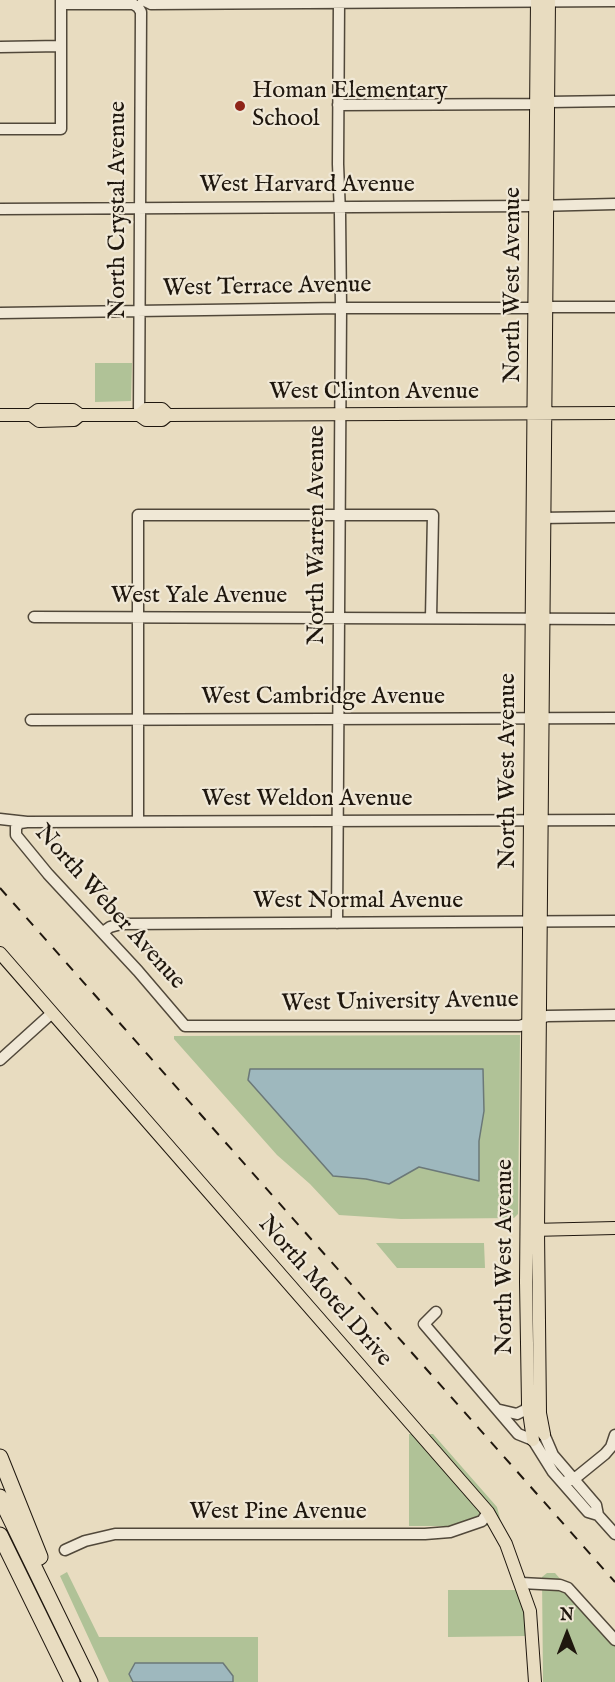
<!DOCTYPE html>
<html>
<head>
<meta charset="utf-8">
<style>
	body { margin:0 }
	#map { position:relative; width:615px; height:1682px; overflow:hidden; background:#e8dcc0; font-family:"IM FELL English",serif }
	canvas { display:block }
	.north { position:absolute; left:537px; top:1604px; width:60px; height:60px; -webkit-text-stroke:4px #f0e8d6; paint-order:stroke; rotate:0deg; font-size:16px; font-weight:700; line-height:24px; text-align:center; color:#1f170e }
	.north::after { content:''; display:block; margin:auto; width:21px; height:27px; background:#1f170e; clip-path:polygon(50% 0,100% 100%,50% 72%,0 100%) }
</style>
</head>
<body>
<div id="map">
<canvas width="615" height="1682"></canvas>
<div class="north">N</div>
</div>
<script>
const ctx = document.querySelector('canvas').getContext('2d');
ctx.lineJoin = 'round';
function fillPath(path, color) {
  ctx.fillStyle = color;
  ctx.fill(path, 'evenodd');
}
function shape(rows) {
  const path = new Path2D();
  for (const r of rows) {
    path.moveTo(r[0], r[1]);
    for (let i = 2; i < r.length; i += 2) path.lineTo(r[i], r[i + 1]);
  }
  return path;
}
function stroke(path, color, width, dash) {
  ctx.strokeStyle = color;
  ctx.lineWidth = width;
  ctx.lineCap = dash ? 'butt' : 'round';
  ctx.setLineDash(dash || []);
  ctx.stroke(path);
}
function write(font, color, halo, rows, align = 'center') {
  ctx.font = font + ' "IM FELL English",serif';
  ctx.lineWidth = 4.5;
  ctx.setLineDash([]);
  ctx.textBaseline = 'middle';
  ctx.strokeStyle = halo;
  ctx.fillStyle = color;
  for (const [text, x, y, turn = 0] of rows) {
    ctx.save();
    ctx.translate(x, y);
    ctx.rotate((+turn || 0) * Math.PI / 180);
    ctx.textAlign = isNaN(turn) ? turn : align;
    if (halo) ctx.strokeText(text, 0, 0);
    ctx.fillText(text, 0, 0);
    ctx.restore();
  }
}
fillPath(shape([
	[95,363,132,363,131,401,95,402],
	[520,1035,518,1214,514,1218,401,1219,339,1215,310,1184,277,1155,174,1039,174,1036],
	[376,1243,484,1243,485,1268,397,1268],
	[409,1434,433,1434,497,1507,502,1526,409,1526],
	[67,1572,99,1637,258,1637,258,1682,109,1682,60,1576],
	[547,1573,555,1573,615,1641,615,1682,543,1682,542,1577],
	[448,1590,527,1590,527,1636,448,1637]
]), '#b0c297');
const water = shape([
	[250,1069,483,1069,484,1111,479,1141,479,1181,419,1167,389,1184,366,1179,333,1176,248,1080,250,1069],
	[135,1663,223,1663,233,1676,233,1682,133,1682,129,1674,135,1663]
]);
fillPath(water, '#9eb8be');
stroke(water, '#6b7878', 1.5);
const minor = shape([
	[143,0,151,4,615,1],
	[61,4,133,4,138,7,141,12,139,415],
	[0,47,61,46],
	[338,105,536,104,548,102,615,101],
	[0,129,61,129,61,0],
	[0,209,535,206,615,204],
	[547,307,615,307],
	[0,313,341,308,534,308],
	[537,518,615,517],
	[34,617,615,619],
	[31,720,615,718],
	[0,819,27,822,615,820],
	[138,821,138,515,433,515,431,618],
	[27,822,20,823,16,827,16,835,48,874,138,971,185,1026,520,1026,547,1016,615,1015],
	[337,923,341,308,340,214,338,164,339,2],
	[103,932,110,927,121,924,615,921],
	[0,1060,52,1013],
	[436,1312,424,1324,518,1434,533,1440,553,1472,588,1512,598,1515],
	[500,1410,517,1414,525,1410,528,1405],
	[544,1434,553,1455,596,1505,598,1515,615,1534],
	[568,1480,573,1480,605,1454,611,1447,615,1435],
	[65,1550,85,1541,115,1534,425,1534,450,1532,482,1521,488,1512],
	[521,1583,560,1585,568,1588,615,1640]
]);
const major = shape([
	[0,415,31,415,38,410,73,410,80,415],
	[31,415,39,421,74,420,80,415,139,415,146,409,162,409,168,415],
	[139,415,146,420,162,420,168,415,615,413],
	[0,953,488,1512,506,1544,530,1611,535,1682],
	[532,1230,615,1228],
	[544,1434,540,1413,538,1230,549,0],
	[533,1440,528,1405,526,1282,537,0]
]);
const highway = shape([
	[0,1457,40,1557],
	[0,1497,90,1682],
	[0,1535,72,1682]
]);
stroke(minor, '#51483a', 13);
stroke(major, '#1f170e', 14);
stroke(highway, '#1f170e', 17);
stroke(minor, '#f0e8d6', 10);
stroke(major, '#e8dcc0', 12);
stroke(highway, '#e8dcc0', 15);
stroke(shape([
	[0,888,615,1582]
]), '#1f170e', 2, [10, 10]);
for (const [x, y, r, color] of [
	[240,106,6,"#8f2418"]
]) {
  const dot = new Path2D();
  dot.arc(x, y, r, 0, 2 * Math.PI);
  ctx.fillStyle = color;
  ctx.fill(dot);
  stroke(dot, '#f0e8d6', 2);
}
write('24px', '#1f170e', '#f0e8d6', [
	["Homan Elementary",252,92],
	["School",252,120]
], 'left');
write('24px', '#1f170e', '#f0e8d6', [
	["West Harvard Avenue",307,186],
	["North Crystal Avenue",119,210,-90],
	["North West Avenue",514,285,-90],
	["West Terrace Avenue",267,288,-1],
	["West Clinton Avenue",374,393],
	["North Warren Avenue",318,535,-90],
	["West Yale Avenue",199,597],
	["West Cambridge Avenue",323,698],
	["North West Avenue",509,771,-90],
	["West Weldon Avenue",307,800],
	["West Normal Avenue",358,902],
	["North Weber Avenue",109,908,48],
	["West University Avenue",400,1003,-1],
	["North West Avenue",506,1257,-90],
	["North Motel Drive",324,1292,49],
	["West Pine Avenue",278,1513]
]);
</script>
</body>
</html>
